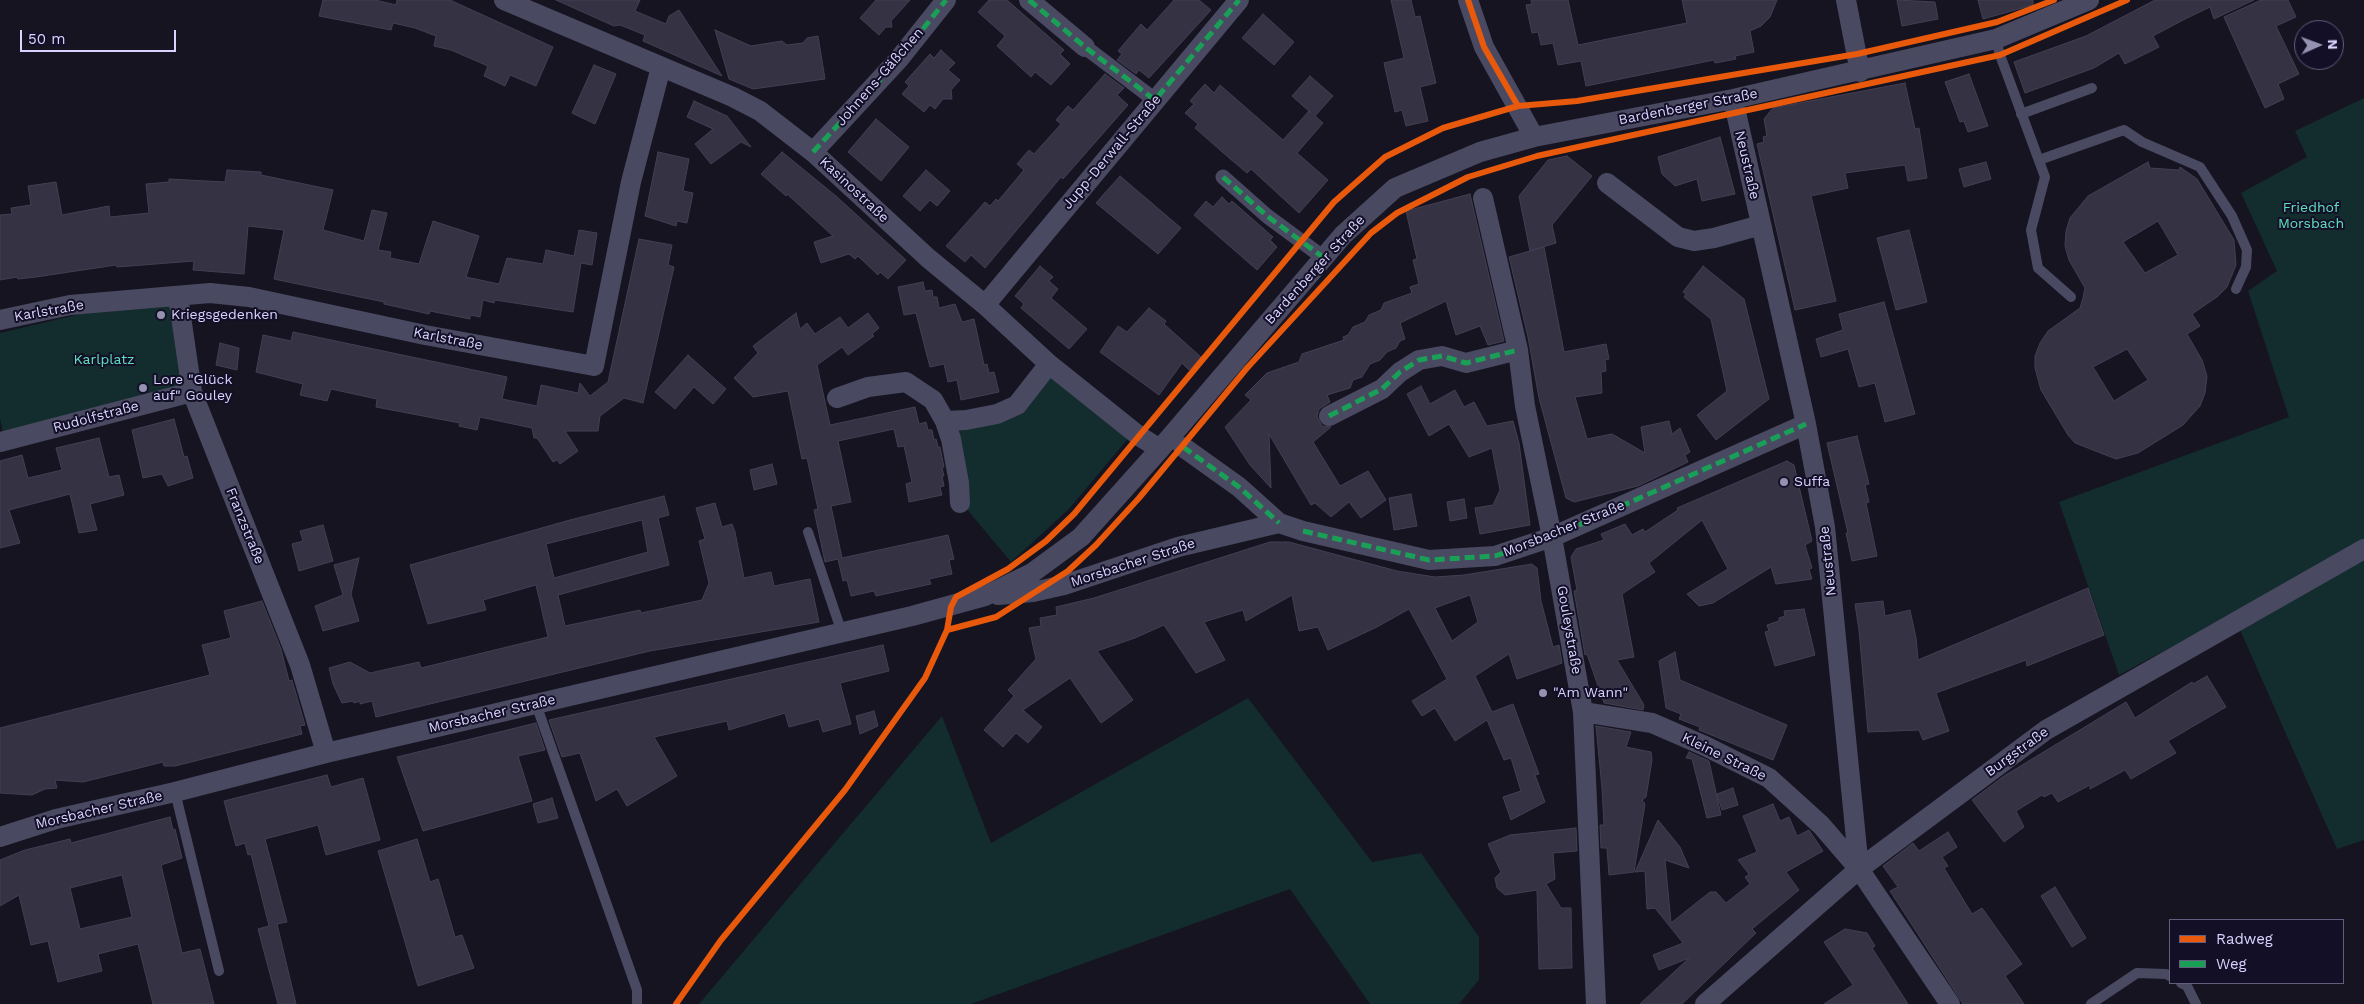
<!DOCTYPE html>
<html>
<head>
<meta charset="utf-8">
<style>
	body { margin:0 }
	#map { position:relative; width:2364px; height:1004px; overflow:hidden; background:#161421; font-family:"Work Sans",sans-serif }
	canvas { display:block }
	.legend { position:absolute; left:2169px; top:919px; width:175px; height:65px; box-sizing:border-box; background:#130f26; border:1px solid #625e7d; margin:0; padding:6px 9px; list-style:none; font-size:15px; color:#d9d4ff }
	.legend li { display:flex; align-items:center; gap:10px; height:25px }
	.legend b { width:25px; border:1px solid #625e7d }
	.north { position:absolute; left:2294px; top:20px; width:50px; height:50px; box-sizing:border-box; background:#130f26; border:1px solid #625e7d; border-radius:50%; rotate:88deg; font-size:14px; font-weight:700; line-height:20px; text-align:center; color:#d9d4ff }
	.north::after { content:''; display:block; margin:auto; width:18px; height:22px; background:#9591b1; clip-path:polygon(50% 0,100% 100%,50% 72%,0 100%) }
	.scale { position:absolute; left:20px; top:30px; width:156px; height:22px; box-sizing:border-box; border:2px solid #d9d4ff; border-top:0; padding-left:6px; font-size:15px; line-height:18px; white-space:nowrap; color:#d9d4ff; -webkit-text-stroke:4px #130f26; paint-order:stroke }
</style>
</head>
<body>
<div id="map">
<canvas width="2364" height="1004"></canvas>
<ul class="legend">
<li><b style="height:6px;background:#e8590c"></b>Radweg</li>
<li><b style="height:6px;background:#1a9f57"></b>Weg</li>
</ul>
<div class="north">N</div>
<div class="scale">50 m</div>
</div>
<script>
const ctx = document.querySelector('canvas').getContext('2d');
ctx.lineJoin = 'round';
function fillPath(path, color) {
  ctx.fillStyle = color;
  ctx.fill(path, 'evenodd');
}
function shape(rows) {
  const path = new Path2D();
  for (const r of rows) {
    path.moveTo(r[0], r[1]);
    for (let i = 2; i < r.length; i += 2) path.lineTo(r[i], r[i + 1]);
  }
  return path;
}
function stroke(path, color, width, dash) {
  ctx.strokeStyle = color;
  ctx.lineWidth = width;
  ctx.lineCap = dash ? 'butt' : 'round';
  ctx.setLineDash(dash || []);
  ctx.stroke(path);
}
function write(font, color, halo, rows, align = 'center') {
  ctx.font = font + ' "Work Sans",sans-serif';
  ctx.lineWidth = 4;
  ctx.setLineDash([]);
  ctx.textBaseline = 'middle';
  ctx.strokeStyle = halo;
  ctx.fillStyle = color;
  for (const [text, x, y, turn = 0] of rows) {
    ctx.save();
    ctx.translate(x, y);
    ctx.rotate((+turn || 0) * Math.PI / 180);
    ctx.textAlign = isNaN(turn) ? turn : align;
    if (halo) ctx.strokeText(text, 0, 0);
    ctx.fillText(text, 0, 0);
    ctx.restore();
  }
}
fillPath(shape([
	[2364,98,2364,840,2337,849,2233,614,2119,675,2059,502,2289,417,2248,291,2277,271,2241,193,2307,157,2295,131],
	[170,304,185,388,3,432,0,419,0,333,97,310],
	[1053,373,1131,435,1069,509,1011,562,965,507,957,428],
	[1248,698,1372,862,1421,853,1479,937,1479,980,1459,1004,1370,1004,1290,889,971,1004,699,1004,942,716,991,843]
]), '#132c2d');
const building = shape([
	[323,0,375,0,396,5,397,0,450,0,553,47,536,86,510,75,505,86,484,76,488,66,451,50,434,46,436,36,415,28,393,23,391,30,319,16,323,0],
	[556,0,640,0,635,11,666,24,669,16,679,10,722,76,643,41,645,35,620,25,614,26,556,0],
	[876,0,910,0,891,21,892,27,886,27,879,35,860,18,876,0],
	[989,0,1007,0,1064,50,1060,54,1070,64,1051,85,1035,72,1031,77,997,46,1005,36,978,12,989,0],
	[1174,0,1199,0,1211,10,1149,78,1139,70,1136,74,1117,60,1122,54,1118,51,1141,24,1147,30,1174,0],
	[1391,0,1411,0,1415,17,1420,16,1436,83,1420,87,1428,121,1406,126,1402,110,1395,112,1384,63,1404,58,1391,0],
	[1531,0,1568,0,1578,45,1687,23,1682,0,1777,0,1770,17,1761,26,1750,31,1754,52,1735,56,1736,59,1715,63,1714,60,1586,86,1581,61,1558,65,1553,43,1541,45,1538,32,1532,33,1526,5,1532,4,1531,0],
	[1897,0,1935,2,1938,19,1902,26,1897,0],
	[1978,0,2033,0,2033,5,1983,19,1978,0],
	[2155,0,2254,0,2214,19,2210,7,2185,19,2153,36,2159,47,2125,64,2119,53,2094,68,2025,93,2014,62,2086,36,2155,0],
	[2261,0,2288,0,2296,17,2276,26,2299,74,2278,84,2284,99,2265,108,2224,17,2261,0],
	[1263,14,1294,42,1274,65,1242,38,1263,14],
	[715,30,751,46,782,41,787,45,803,43,807,38,818,36,825,79,753,89,729,79,715,30],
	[941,50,955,63,948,70,960,80,951,90,952,99,943,99,935,109,930,105,924,112,902,94,909,86,905,82,930,54,934,58,941,50],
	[594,65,616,74,595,124,572,113,594,65],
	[1105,74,1124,88,1117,95,1128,105,1063,179,1061,177,985,268,971,255,965,262,946,246,985,202,990,206,996,199,998,201,1024,170,1017,164,1029,150,1034,154,1061,124,1056,120,1068,106,1073,110,1105,74],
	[1969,74,1988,126,1968,132,1964,121,1960,122,1945,82,1969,74],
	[1310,76,1333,96,1315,116,1323,123,1297,153,1328,180,1299,213,1251,169,1247,173,1228,157,1195,128,1198,124,1185,113,1194,104,1190,101,1205,84,1214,93,1220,85,1283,140,1309,111,1311,113,1292,96,1310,76],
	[1905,83,1915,129,1919,128,1927,178,1908,181,1905,165,1845,173,1848,188,1811,196,1836,301,1795,310,1757,144,1764,142,1763,137,1767,136,1764,119,1773,108,1905,83],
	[694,101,727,116,751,147,741,142,711,164,695,144,713,129,687,117,694,101],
	[876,119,909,147,881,181,848,152,876,119],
	[1720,137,1735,194,1702,201,1697,179,1675,186,1662,174,1658,157,1720,137],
	[658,152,689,159,683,191,693,193,687,223,677,221,676,226,645,216,658,152],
	[782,152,836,196,906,260,888,279,880,272,878,275,858,256,855,259,849,254,821,263,814,242,833,236,787,194,786,196,761,174,782,152],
	[1567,156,1592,176,1552,225,1556,243,1530,251,1519,196,1548,160,1567,156],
	[1986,162,1991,179,1964,187,1959,169,1986,162],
	[2148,162,2150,168,2179,170,2180,167,2197,179,2234,240,2236,265,2227,287,2217,297,2192,314,2200,326,2187,334,2202,360,2207,376,2205,393,2200,406,2183,425,2138,453,2116,459,2075,443,2068,435,2041,390,2035,368,2035,356,2040,343,2048,331,2080,308,2083,298,2085,288,2069,260,2065,246,2066,231,2070,218,2088,196,2148,162],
	[2158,221,2178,255,2145,273,2123,242,2158,221],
	[2127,349,2148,380,2114,401,2093,367,2127,349],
	[227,170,261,172,261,175,333,190,323,230,364,241,372,210,387,213,378,250,391,252,390,258,419,264,433,221,479,236,466,277,499,284,507,258,543,264,546,250,574,256,579,230,597,233,592,265,581,263,573,312,495,300,494,303,483,300,480,317,470,315,470,319,430,311,429,314,384,304,384,302,274,279,284,230,248,226,244,274,193,270,194,261,117,267,116,265,36,277,18,279,17,277,0,280,0,215,12,214,11,208,31,205,28,186,56,182,62,215,109,206,110,217,149,213,146,184,169,182,169,179,225,182,227,170],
	[926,170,950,191,937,206,930,200,920,211,903,196,926,170],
	[1120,176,1181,228,1158,254,1096,203,1120,176],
	[1470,194,1504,341,1488,345,1480,326,1456,335,1446,301,1400,323,1405,339,1400,341,1396,348,1387,352,1380,360,1370,364,1362,377,1353,380,1350,388,1327,395,1330,402,1319,409,1317,416,1322,426,1331,427,1313,442,1340,486,1368,471,1386,500,1361,518,1349,502,1331,517,1315,503,1311,505,1269,434,1271,488,1250,465,1225,427,1251,400,1245,395,1267,373,1299,362,1302,354,1344,340,1343,337,1348,335,1353,327,1365,322,1369,315,1381,310,1384,303,1412,293,1410,287,1419,284,1413,260,1417,259,1406,211,1470,194],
	[1222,197,1229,204,1232,201,1273,237,1270,240,1277,247,1257,270,1194,215,1206,201,1213,207,1222,197],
	[1909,230,1927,302,1896,310,1877,238,1909,230],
	[639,239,672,245,668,265,674,267,643,403,624,398,600,416,598,431,565,431,578,451,560,464,557,460,553,462,537,438,534,438,532,428,480,417,477,430,459,426,460,423,376,407,377,399,331,389,327,401,300,395,303,384,256,372,263,335,291,341,293,332,507,377,502,399,537,406,541,385,578,393,580,383,590,396,608,382,639,239],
	[1544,247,1564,352,1606,344,1609,359,1605,360,1606,371,1601,372,1602,393,1575,397,1587,439,1612,434,1645,453,1641,427,1669,421,1672,434,1680,428,1690,452,1685,455,1688,462,1638,486,1574,502,1566,498,1539,398,1528,337,1509,257,1544,247],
	[1040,266,1053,277,1049,281,1058,289,1051,298,1087,329,1069,349,1021,308,1024,304,1015,296,1040,266],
	[1703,266,1744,299,1769,399,1716,440,1697,415,1727,391,1711,319,1684,297,1686,294,1683,292,1703,266],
	[923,282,925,291,932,290,933,297,937,297,939,308,955,304,962,322,974,319,984,365,987,364,989,373,994,372,999,392,961,400,957,380,948,382,944,364,930,367,916,313,904,315,898,287,923,282],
	[1884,302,1915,414,1885,422,1875,383,1859,387,1848,349,1821,357,1816,339,1843,330,1839,314,1884,302],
	[1149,308,1166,321,1164,324,1201,357,1189,370,1182,363,1159,395,1100,352,1118,326,1127,332,1149,308],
	[796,313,800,329,807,323,815,334,840,317,848,328,868,313,879,328,872,334,874,336,848,355,842,347,817,365,830,425,915,407,919,424,926,422,928,430,932,430,934,440,936,439,938,447,940,447,944,467,942,468,944,476,942,476,944,486,940,487,942,495,909,502,906,484,912,482,904,446,898,447,894,429,838,441,851,502,831,506,842,558,948,535,954,559,949,560,952,574,929,579,931,584,876,596,874,591,851,596,847,580,843,581,838,559,825,562,814,510,818,509,807,458,802,459,788,391,753,397,734,378,758,353,753,346,796,313],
	[220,343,239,348,237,370,216,365,220,343],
	[688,355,726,389,713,404,694,387,675,409,655,392,688,355],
	[1421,386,1430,404,1455,390,1464,407,1474,402,1487,426,1513,421,1519,443,1530,525,1480,534,1475,508,1493,505,1500,490,1492,448,1469,457,1449,424,1429,436,1407,394,1421,386],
	[174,419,184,457,187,456,193,478,168,486,162,474,143,478,132,430,174,419],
	[1857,436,1869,484,1865,485,1869,502,1866,503,1877,556,1852,561,1846,533,1848,533,1827,443,1857,436],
	[99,438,109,477,119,475,124,495,90,504,97,530,79,533,70,494,9,510,20,543,0,548,0,461,22,455,28,478,62,470,56,448,99,438],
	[1787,461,1794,465,1812,541,1805,545,1812,568,1809,569,1812,579,1776,584,1771,567,1713,603,1699,606,1687,594,1728,569,1702,520,1649,563,1655,572,1622,594,1634,657,1617,660,1644,705,1643,710,1604,703,1587,654,1585,655,1574,591,1577,590,1571,557,1576,549,1604,540,1601,534,1625,524,1632,535,1643,529,1645,532,1678,510,1677,508,1787,461],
	[772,464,777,484,754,490,750,470,772,464],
	[1411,494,1417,526,1394,530,1389,498,1411,494],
	[664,496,669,515,658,518,669,565,558,595,565,626,640,610,641,613,702,600,709,583,699,541,705,539,696,508,715,503,722,527,732,524,735,532,744,578,771,572,774,586,810,579,819,622,650,651,376,717,372,701,360,704,360,701,354,703,353,701,342,703,333,684,329,668,350,662,370,673,419,662,421,668,548,637,536,585,483,600,486,610,428,624,410,565,570,520,664,496],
	[642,520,648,552,554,578,546,544,642,520],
	[1464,499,1467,518,1450,521,1447,502,1464,499],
	[323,525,333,561,299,571,292,544,303,541,300,531,323,525],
	[1270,542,1289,542,1397,571,1435,577,1464,575,1532,564,1537,568,1541,601,1553,647,1559,645,1562,663,1517,679,1509,654,1475,676,1492,712,1513,704,1539,774,1535,775,1545,802,1511,820,1503,797,1521,791,1511,758,1504,760,1487,720,1455,741,1435,708,1422,716,1412,701,1447,679,1409,609,1377,627,1328,650,1318,627,1299,631,1292,595,1246,621,1243,610,1204,622,1225,660,1196,673,1164,625,1135,638,1097,651,1133,700,1101,723,1070,678,1023,710,1042,727,1028,743,1016,733,1003,747,984,730,1014,696,1008,690,1036,659,1029,628,1041,626,1040,618,1057,615,1056,607,1094,598,1270,542],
	[1470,595,1478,622,1452,641,1435,608,1470,595],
	[359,558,351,594,359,621,323,631,315,606,343,595,334,565,359,558],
	[2088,588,2104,635,2027,666,2026,660,1936,693,1949,731,1923,740,1919,730,1868,732,1859,630,1855,604,1883,601,1885,616,1910,610,1916,638,1918,660,2088,588],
	[262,601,281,649,289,681,292,680,305,725,300,726,302,734,175,766,164,766,163,762,83,782,55,780,57,788,45,789,32,795,0,793,0,728,210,675,202,645,231,638,224,611,262,601],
	[1804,609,1815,655,1775,666,1765,632,1769,631,1767,625,1779,621,1779,618,1785,616,1784,611,1804,609],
	[883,645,889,671,840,683,851,724,823,732,819,719,789,727,785,713,729,730,727,721,654,737,677,776,627,806,617,789,596,801,580,753,562,757,549,720,883,645],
	[1675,652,1680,680,1787,725,1773,760,1699,730,1700,727,1679,719,1681,714,1666,708,1659,661,1675,652],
	[2207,676,2226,707,2168,741,2176,753,2131,779,2125,770,2090,789,2090,785,2058,802,2052,793,2044,797,2042,795,2016,811,2024,827,2004,842,1972,800,2004,776,2126,702,2135,718,2192,682,2193,684,2207,676],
	[874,711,878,726,860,734,856,716,874,711],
	[536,723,545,750,518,756,532,801,423,831,397,757,536,723],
	[1596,726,1631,732,1626,747,1651,752,1652,760,1646,797,1642,800,1645,804,1634,872,1609,875,1607,848,1601,848,1600,825,1604,825,1602,788,1596,726],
	[1689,752,1709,761,1721,815,1707,818,1692,759,1686,758,1689,752],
	[327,775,331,787,363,778,380,840,326,855,318,825,265,839,287,922,277,924,296,1004,278,1004,258,929,269,926,251,854,248,855,245,843,236,846,224,801,327,775],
	[1733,788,1738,805,1722,810,1717,794,1733,788],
	[552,798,558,818,538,823,533,804,552,798],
	[1773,804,1780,821,1789,817,1797,836,1809,830,1823,851,1786,872,1799,890,1752,929,1756,933,1682,1004,1640,1004,1689,958,1659,970,1653,955,1683,943,1655,908,1647,909,1645,871,1635,872,1658,820,1680,847,1689,868,1665,860,1671,923,1710,892,1716,892,1726,903,1750,884,1745,877,1749,874,1738,860,1757,852,1743,816,1773,804],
	[170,817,173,830,175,829,182,858,161,865,182,953,200,949,214,1004,153,1004,138,944,98,954,102,971,58,982,48,941,31,945,19,895,0,906,0,860,25,850,70,839,71,843,170,817],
	[122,875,132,917,80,929,70,888,122,875],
	[1576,828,1577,851,1553,853,1555,879,1546,884,1561,908,1571,908,1572,968,1539,969,1537,890,1505,895,1497,888,1495,878,1501,872,1488,844,1510,835,1576,828],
	[1948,832,1957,847,1942,857,1948,866,1944,868,1972,914,1982,908,2022,964,2005,976,2024,1004,1963,1004,1890,891,1898,887,1883,866,1913,843,1919,851,1948,832],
	[417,839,430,882,438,879,455,937,462,935,474,968,418,986,378,851,417,839],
	[2055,887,2086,938,2072,947,2041,896,2055,887],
	[1845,929,1867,933,1875,946,1872,948,1908,1004,1824,1004,1853,985,1824,942,1845,929]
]);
fillPath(building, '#343243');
stroke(building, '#433f54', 1);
stroke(shape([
	[1996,39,2000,55,2045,177,2031,230,2038,268,2071,297],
	[2021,114,2092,88],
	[2039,160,2124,130,2142,142,2200,167,2232,216,2247,250,2246,267,2236,289],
	[808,532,842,633],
	[536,704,637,990,637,1004],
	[175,792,219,971],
	[2181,983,2187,986,2196,1004],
	[2091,1004,2137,973,2166,974,2170,976]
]), '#4a4962', 10);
stroke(shape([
	[1085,47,1155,100],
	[1223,177,1267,216,1324,258]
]), '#4a4962', 15);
stroke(shape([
	[504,0,733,97,760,111,813,152,928,258,985,305,1049,364,1139,436,1160,449],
	[1029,0,1085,47],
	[1468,0,1484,47,1534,137],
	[1846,0,1860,72],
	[1733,99,1806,424,1825,527,1859,869,1950,1004],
	[813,152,899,59,946,0],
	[1607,183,1678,237,1694,241,1714,238,1761,225],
	[1483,198,1518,350,1525,406,1552,537,1583,712,1596,1004],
	[178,296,192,392,300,665,326,753],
	[985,305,1239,0],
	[0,320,70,305,210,293,249,297,425,335,594,366,631,182,661,67],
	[837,398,868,387,906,382,933,400,945,421,951,439,959,483,960,503],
	[1329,416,1382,389,1400,372,1419,360,1442,356,1466,363,1518,350],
	[945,421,966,420,997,414,1017,405,1049,364],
	[0,442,192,392],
	[1183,447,1239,487,1279,523],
	[998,595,1033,592,1064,585,1178,547,1279,523,1303,531,1429,560,1495,556,1552,537,1806,424],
	[1583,712,1652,723,1705,746,1769,778,1821,825,1859,869],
	[0,837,56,819,175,792,326,753,912,616,985,596,1032,573,1081,537,1160,449,1343,235,1395,188,1480,152,1534,137,1733,99,1996,39,2089,0],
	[1705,1004,1859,869,2046,730,2364,549]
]), '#4a4962', 20);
stroke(shape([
	[1029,0,1085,47,1155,100,1239,0],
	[813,152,899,59,946,0],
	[1223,177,1267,216,1324,258],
	[1329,416,1382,389,1400,372,1419,360,1442,356,1466,363,1518,350],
	[1183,447,1239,487,1279,523],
	[1303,531,1429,560,1495,556,1552,537,1806,424]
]), '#1a9f57', 5, [10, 5]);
stroke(shape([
	[1468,0,1484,47,1518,106],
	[947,630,996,617,1068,571,1096,545,1139,498,1247,368,1371,233,1397,213,1468,177,1537,156,2000,55,2127,0],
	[676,1004,721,940,845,790,925,678,947,630,951,607,956,597,1008,569,1046,541,1074,514,1334,202,1385,157,1443,128,1518,106,1577,101,1857,54,1997,22,2054,0]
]), '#e8590c', 6);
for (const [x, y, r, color] of [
	[161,315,5,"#9591b1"],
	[143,388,5,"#9591b1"],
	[1784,482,5,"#9591b1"],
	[1543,693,5,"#9591b1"]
]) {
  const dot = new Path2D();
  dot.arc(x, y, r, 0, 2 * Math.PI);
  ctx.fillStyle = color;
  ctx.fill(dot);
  stroke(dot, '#130f26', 2);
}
write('14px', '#d9d4ff', '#130f26', [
	["Johnens-Gäßchen",880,77,-49],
	["Bardenberger Straße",1688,107,-11],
	["Jupp-Derwall-Straße",1112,152,-50],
	["Neustraße",1747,165,77],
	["Kasinostraße",854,190,43],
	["Bardenberger Straße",1315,270,-48],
	["Karlstraße",49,311,-10],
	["Karlstraße",448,339,11],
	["Rudolfstraße",96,417,-15],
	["Franzstraße",245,526,68],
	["Morsbacher Straße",1564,529,-22],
	["Neustraße",1828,561,-96],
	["Morsbacher Straße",1133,563,-18],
	["Gouleystraße",1569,630,80],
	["Morsbacher Straße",492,714,-13],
	["Burgstraße",2017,752,-36],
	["Kleine Straße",1724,757,26],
	["Morsbacher Straße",99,810,-13]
]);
write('14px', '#5fe0c0', '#130f26', [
	["Friedhof",2311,208],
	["Morsbach",2311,224],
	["Karlplatz",104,360]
]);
write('14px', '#d9d4ff', '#130f26', [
	["Kriegsgedenken",171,315],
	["Lore \"Glück",153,380],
	["auf\" Gouley",153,396],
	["Suffa",1794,482],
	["\"Am Wann\"",1553,693]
], 'left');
</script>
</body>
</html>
